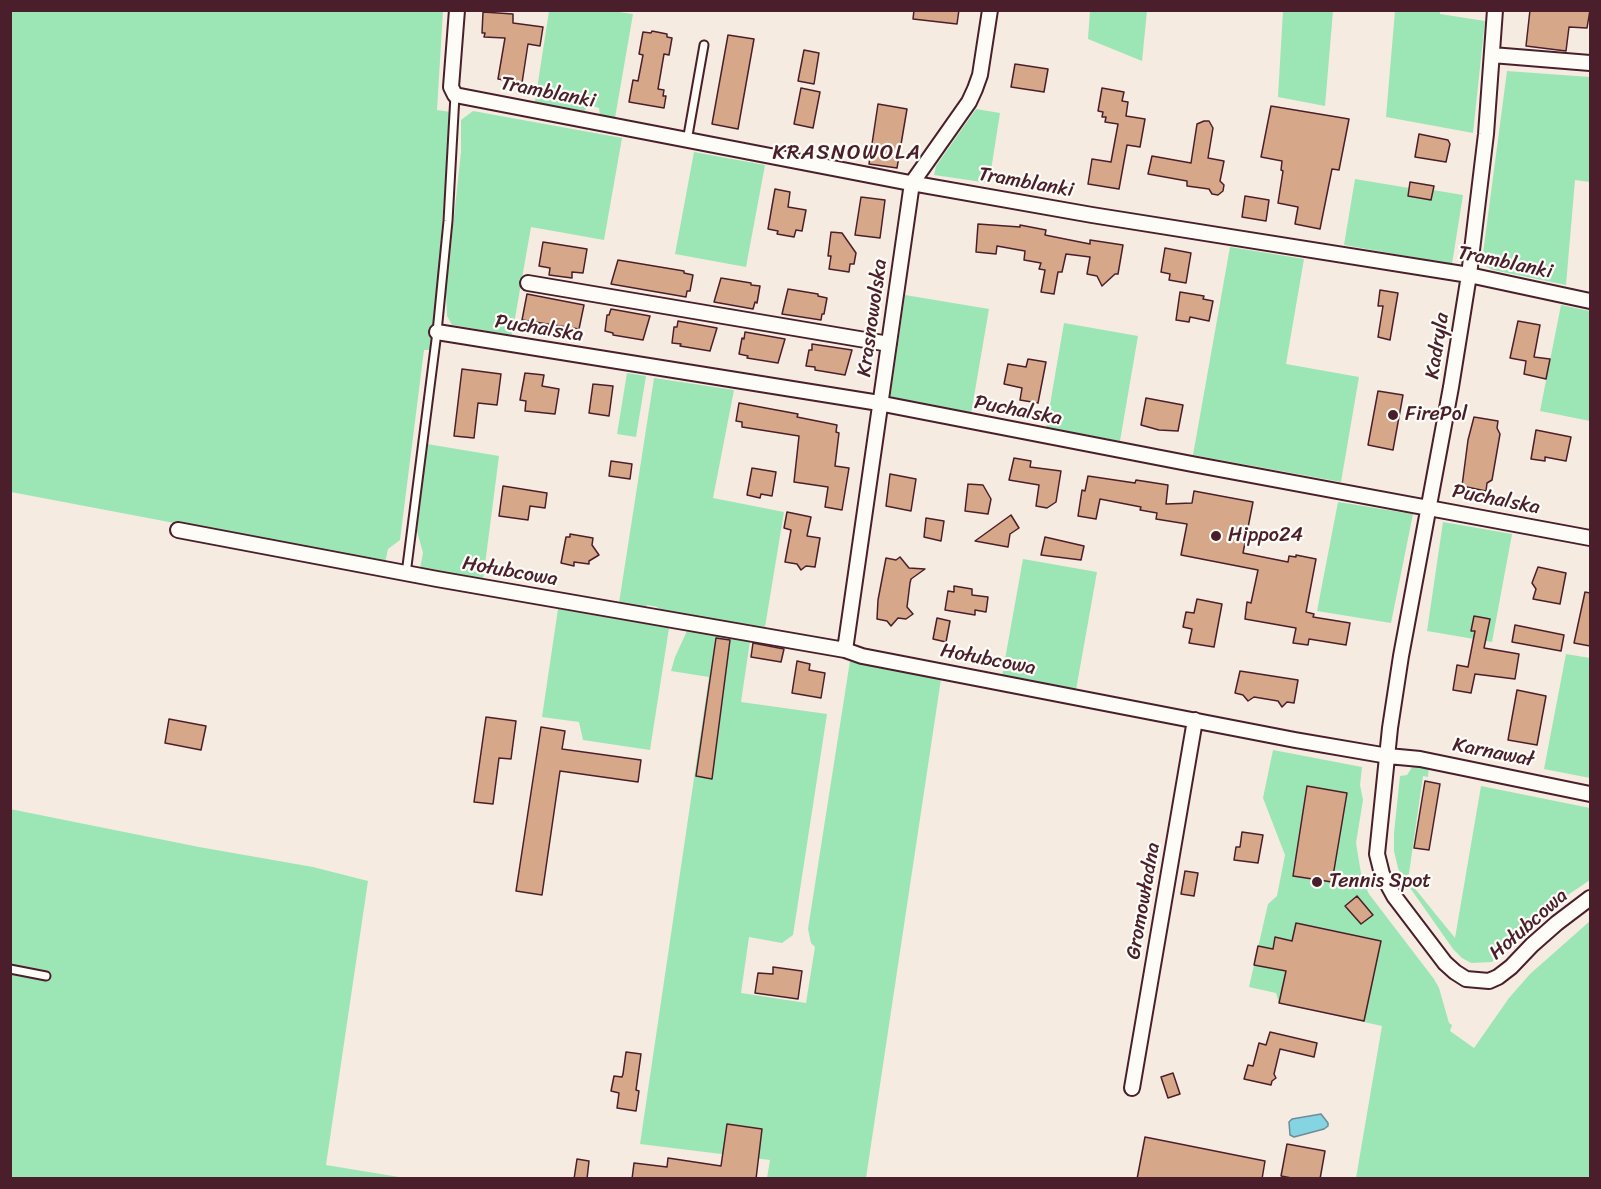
<!DOCTYPE html>
<html>
<head>
<meta charset="utf-8">
<style>
	body { margin:0 }
	#map { position:relative; width:1601px; height:1189px; overflow:hidden; background:#f5ebe1; font-family:Sriracha,sans-serif }
	canvas { display:block }
	.frame { position:absolute; inset:0; border:12px solid #4a1f2b; pointer-events:none }
</style>
</head>
<body>
<div id="map">
<canvas width="1601" height="1189"></canvas>
<div class="frame"></div>
</div>
<script>
const ctx = document.querySelector('canvas').getContext('2d');
ctx.lineJoin = 'round';
function fillPath(path, color) {
  ctx.fillStyle = color;
  ctx.fill(path, 'evenodd');
}
function shape(rows) {
  const path = new Path2D();
  for (const r of rows) {
    path.moveTo(r[0], r[1]);
    for (let i = 2; i < r.length; i += 2) path.lineTo(r[i], r[i + 1]);
  }
  return path;
}
function stroke(path, color, width, dash) {
  ctx.strokeStyle = color;
  ctx.lineWidth = width;
  ctx.lineCap = dash ? 'butt' : 'round';
  ctx.setLineDash(dash || []);
  ctx.stroke(path);
}
function write(font, color, halo, rows, align = 'center') {
  ctx.font = font + ' Sriracha,sans-serif';
  ctx.lineWidth = 4.5;
  ctx.setLineDash([]);
  ctx.textBaseline = 'middle';
  ctx.strokeStyle = halo;
  ctx.fillStyle = color;
  for (const [text, x, y, turn = 0] of rows) {
    ctx.save();
    ctx.translate(x, y);
    ctx.rotate((+turn || 0) * Math.PI / 180);
    ctx.textAlign = isNaN(turn) ? turn : align;
    if (halo) ctx.strokeText(text, 0, 0);
    ctx.fillText(text, 0, 0);
    ctx.restore();
  }
}
fillPath(shape([
	[605,10,633,14,615,118,600,115,599,108,589,105,584,111,535,102,549,11],
	[10,11,443,11,437,110,451,112,432,350,424,350,400,540,388,549,385,563,11,492],
	[1090,11,1147,11,1142,61,1088,39],
	[1283,11,1333,11,1325,106,1278,97],
	[1395,11,1440,11,1440,14,1485,21,1473,133,1386,117],
	[1507,71,1590,77,1590,182,1575,180,1566,285,1493,270,1486,266,1482,261],
	[976,109,1000,113,989,183,934,175,936,166],
	[473,111,622,138,604,240,531,227,512,335,452,325,447,316,446,291,461,152,461,120],
	[694,152,765,165,746,267,675,254],
	[1355,179,1421,190,1421,188,1463,195,1452,264,1344,245],
	[1230,247,1304,259,1286,364,1359,377,1341,482,1193,455],
	[905,295,989,309,971,414,890,399],
	[1561,305,1590,311,1590,421,1540,411],
	[1064,323,1138,336,1120,441,1046,428],
	[627,373,646,376,636,437,617,434],
	[654,378,734,390,713,498,784,512,765,627,719,620,717,622,663,612,657,607,647,605,645,608,619,603],
	[427,444,499,456,483,580,420,569,423,553,417,531],
	[1338,502,1413,514,1391,623,1317,611],
	[1443,522,1512,534,1492,642,1427,631],
	[1023,559,1097,572,1076,690,1002,676],
	[558,609,669,628,650,750,583,740,579,722,542,717],
	[691,630,750,641,741,702,827,714,793,935,782,943,749,937,741,993,806,1003,815,947,811,943,808,929,850,661,941,679,866,1178,767,1178,770,1160,640,1144,709,677,671,671,675,657,687,631],
	[1566,654,1590,658,1590,778,1544,769],
	[1273,750,1362,767,1360,785,1363,800,1356,843,1362,879,1369,894,1434,979,1439,988,1449,1023,1452,1025,1450,1031,1474,1048,1509,998,1530,974,1590,921,1590,1178,1356,1178,1382,1026,1279,1003,1276,993,1249,987,1268,904,1277,896,1285,855,1263,798],
	[1421,763,1429,765,1428,777,1423,776,1408,880,1455,938,1481,786,1590,808,1590,880,1556,903,1523,930,1492,962,1471,963,1462,958,1453,949,1401,875,1398,868,1394,851,1394,833,1400,776,1407,775,1413,766,1420,768],
	[10,809,199,847,313,867,368,881,326,1165,405,1178,11,1178]
]), '#9ce6b5');
const water = shape([
	[1321,1114,1328,1123,1328,1126,1324,1129,1294,1137,1290,1135,1289,1122,1292,1119,1321,1114]
]);
fillPath(water, '#85d4e1');
stroke(water, '#6d8c98', 1.5);
const building = shape([
	[914,10,959,10,957,24,913,19,914,10],
	[1530,10,1590,10,1587,28,1569,27,1566,51,1526,46,1530,10],
	[483,12,513,14,513,23,543,27,540,46,528,44,522,83,498,79,505,38,484,37,485,33,482,33,483,12],
	[652,31,667,34,667,37,672,38,669,55,664,54,658,89,664,90,663,96,666,96,664,108,629,102,633,80,638,81,643,55,639,54,643,32,651,33,652,31],
	[728,35,754,39,738,129,712,124,728,35],
	[804,50,819,53,814,84,798,81,804,50],
	[1015,64,1048,69,1044,92,1011,87,1015,64],
	[801,88,820,92,813,128,794,124,801,88],
	[1102,88,1124,92,1122,101,1128,102,1126,116,1145,119,1140,147,1127,145,1119,189,1088,184,1092,159,1111,162,1118,124,1105,122,1106,117,1102,117,1103,112,1098,111,1102,88],
	[878,104,907,109,897,168,869,164,878,104],
	[1271,106,1349,119,1339,170,1332,169,1320,229,1295,224,1298,207,1278,203,1283,171,1281,170,1282,161,1261,157,1271,106],
	[1204,121,1209,121,1213,128,1208,158,1224,161,1220,181,1224,185,1223,191,1218,195,1212,194,1209,189,1187,186,1187,181,1148,174,1152,156,1191,163,1197,124,1204,121],
	[1419,134,1448,140,1450,144,1446,162,1415,157,1419,134],
	[1410,182,1434,186,1431,200,1408,196,1410,182],
	[775,189,790,192,788,207,806,210,802,231,796,230,794,237,777,234,778,231,768,229,775,189],
	[1245,196,1269,200,1266,221,1242,217,1245,196],
	[861,197,885,200,880,238,855,235,861,197],
	[978,224,1020,227,1020,225,1046,230,1045,235,1090,244,1090,240,1123,245,1118,274,1115,274,1102,286,1097,276,1087,274,1090,257,1066,254,1062,272,1058,272,1054,294,1041,292,1045,270,1039,269,1041,263,1024,260,1025,251,997,246,996,254,976,252,978,224],
	[831,232,842,233,856,253,854,264,850,264,849,272,829,269,831,256,828,256,831,232],
	[543,242,587,249,583,273,572,272,572,278,549,275,550,268,539,266,543,242],
	[1165,248,1191,253,1186,283,1169,280,1170,274,1161,272,1165,248],
	[618,260,684,271,684,273,693,275,690,291,687,291,686,297,611,284,618,260],
	[721,278,751,283,751,285,760,286,757,303,755,302,753,309,714,302,721,278],
	[788,289,818,294,818,296,827,298,824,314,822,314,821,320,782,314,788,289],
	[1380,290,1398,293,1390,340,1378,337,1383,306,1378,306,1380,290],
	[1180,292,1204,296,1203,299,1213,301,1209,321,1190,317,1189,322,1176,320,1180,292],
	[527,294,584,305,579,329,522,320,527,294],
	[611,309,650,316,643,340,613,335,613,333,605,331,607,315,609,315,611,309],
	[678,321,717,328,710,351,680,346,681,344,672,343,674,327,677,327,678,321],
	[1518,321,1540,325,1534,357,1550,359,1546,379,1524,374,1526,361,1510,358,1518,321],
	[745,332,785,339,778,363,747,358,748,356,739,354,742,338,744,339,745,332],
	[812,344,852,350,845,375,815,370,815,367,806,366,809,350,812,350,812,344],
	[1028,359,1046,362,1038,403,1020,400,1022,388,1004,384,1008,364,1026,367,1028,359],
	[462,369,501,374,497,405,478,403,474,438,454,436,462,369],
	[525,373,544,375,542,386,559,389,555,414,525,411,526,401,520,400,525,373],
	[593,384,613,386,609,416,589,413,593,384],
	[1378,391,1403,395,1393,450,1368,445,1378,391],
	[1146,398,1183,405,1178,431,1159,430,1141,425,1146,398],
	[739,403,798,414,797,417,837,425,836,432,839,433,835,466,849,468,842,510,825,507,828,487,794,482,799,436,742,427,742,422,736,421,739,403],
	[1474,417,1498,421,1497,428,1500,434,1492,480,1487,483,1486,491,1462,486,1468,440,1474,417],
	[1536,430,1571,437,1566,461,1545,457,1545,461,1531,459,1536,430],
	[1014,458,1031,461,1030,467,1061,471,1056,502,1047,508,1036,506,1039,485,1009,480,1014,458],
	[611,461,632,464,630,479,609,476,611,461],
	[752,468,776,472,772,496,761,494,760,498,747,495,752,468],
	[890,474,916,479,911,511,886,506,890,474],
	[1088,476,1135,483,1136,480,1168,485,1166,504,1192,503,1194,491,1253,502,1243,553,1288,562,1289,556,1296,557,1296,555,1316,559,1306,612,1314,614,1313,617,1350,623,1346,645,1309,639,1308,645,1293,643,1296,628,1245,619,1247,602,1251,603,1258,570,1181,555,1187,524,1156,519,1157,513,1140,510,1141,507,1100,499,1096,519,1078,516,1082,490,1085,491,1088,476],
	[968,484,983,485,991,499,988,514,965,511,968,484],
	[503,486,547,493,545,508,530,506,528,520,499,516,503,486],
	[787,512,811,517,807,536,820,538,815,567,806,566,801,570,797,564,785,562,791,530,784,528,787,512],
	[1011,515,1019,528,1010,534,1008,547,975,541,1011,515],
	[926,518,944,521,941,541,924,537,926,518],
	[570,534,593,538,592,545,599,555,589,561,589,564,574,562,574,566,561,563,566,537,570,537,570,534],
	[1045,537,1084,546,1081,560,1041,555,1045,537],
	[900,557,909,568,925,569,911,579,910,583,907,607,913,614,906,619,898,618,891,626,887,621,877,619,878,600,886,558,896,560,900,557],
	[1538,567,1566,573,1560,604,1533,599,1536,589,1532,583,1538,567],
	[954,586,972,589,972,595,988,597,986,612,975,610,975,615,945,610,948,591,954,592,954,586],
	[1585,592,1590,593,1590,646,1574,643,1585,592],
	[1197,599,1222,604,1214,647,1189,643,1192,629,1183,627,1186,612,1194,613,1197,599],
	[1474,616,1490,619,1484,648,1519,654,1515,679,1475,674,1471,693,1453,690,1457,665,1468,667,1475,631,1471,631,1474,616],
	[937,618,950,621,946,642,933,639,937,618],
	[1515,625,1564,635,1561,651,1512,642,1515,625],
	[716,638,730,640,712,779,696,776,716,638],
	[753,643,784,649,781,662,751,657,753,643],
	[797,661,810,664,809,670,825,673,821,698,792,693,797,661],
	[1240,671,1298,680,1294,703,1287,702,1282,707,1278,701,1254,697,1248,701,1243,695,1235,693,1240,671],
	[1517,690,1546,696,1537,745,1508,740,1517,690],
	[486,717,516,721,511,759,499,758,493,804,474,802,486,717],
	[169,719,206,726,201,750,165,743,169,719],
	[541,727,565,731,562,749,641,760,638,782,560,771,542,895,516,891,541,727],
	[1425,781,1440,784,1429,850,1414,848,1425,781],
	[1307,786,1347,793,1332,882,1293,876,1307,786],
	[1242,832,1263,835,1258,863,1234,860,1236,847,1240,847,1242,832],
	[1185,871,1198,873,1194,896,1181,894,1185,871],
	[1357,896,1373,915,1361,924,1345,906,1357,896],
	[1296,923,1381,941,1364,1021,1279,1003,1286,971,1254,965,1258,946,1273,949,1275,937,1292,941,1296,923],
	[773,967,802,971,798,999,755,993,758,973,773,974,773,967],
	[1270,1032,1317,1043,1314,1057,1280,1049,1274,1074,1276,1078,1272,1081,1271,1085,1244,1079,1248,1065,1253,1066,1259,1043,1266,1045,1270,1032],
	[626,1052,641,1054,636,1090,639,1091,636,1111,617,1108,619,1093,611,1091,614,1076,622,1077,623,1074,626,1052],
	[1173,1073,1180,1094,1168,1098,1161,1077,1173,1073],
	[727,1124,762,1129,756,1179,632,1179,634,1163,667,1167,668,1158,721,1166,727,1124],
	[1145,1137,1265,1161,1262,1179,1137,1179,1145,1137],
	[1287,1144,1325,1151,1320,1179,1297,1179,1281,1176,1287,1144],
	[577,1159,589,1161,587,1179,574,1179,577,1159]
]);
fillPath(building, '#d7a789');
stroke(building, '#4a1f2b', 1.5);
const lane = shape([
	[687,141,704,45],
	[406,574,437,332,448,221,455,95],
	[10,969,46,976]
]);
const street = shape([
	[457,10,451,87,455,95,905,182,1092,215,1469,275,1590,301],
	[1495,10,1486,134,1469,275,1451,387,1401,656,1390,728,1377,854,1382,874,1394,896,1445,963,1455,972,1466,979,1489,981,1498,977,1511,967,1532,945,1557,923,1590,898],
	[1492,55,1590,63],
	[528,283,889,344],
	[437,332,873,402,1192,464,1590,538],
	[178,530,437,579,845,650,862,656,1295,740,1388,756,1420,759,1590,794],
	[845,650,912,183,969,102,975,89,980,75,990,10],
	[1132,1088,1195,720]
]);
stroke(lane, '#4a1f2b', 11);
stroke(street, '#4a1f2b', 18);
stroke(lane, '#fdfcf7', 7);
stroke(street, '#fdfcf7', 14);
for (const [x, y, r, color] of [
	[1393,415,6,"#4a1f2b"],
	[1216,536,6,"#4a1f2b"],
	[1317,882,6,"#4a1f2b"]
]) {
  const dot = new Path2D();
  dot.arc(x, y, r, 0, 2 * Math.PI);
  ctx.fillStyle = color;
  ctx.fill(dot);
  stroke(dot, '#fdfcf7', 2);
}
write('20px', '#4a1f2b', '#fdfcf7', [
	["Tramblanki",548,93,11],
	["Tramblanki",1026,183,10],
	["Tramblanki",1505,263,12],
	["Krasnowolska",873,318,-82],
	["Puchalska",539,329,9],
	["Kadryla",1438,346,-81],
	["Puchalska",1018,411,11],
	["Puchalska",1496,500,11],
	["Hołubcowa",510,572,10],
	["Hołubcowa",988,660,11],
	["Karnawał",1493,753,11],
	["Gromowładna",1144,901,-80],
	["Hołubcowa",1529,925,-41]
]);
write('20px', '#4a1f2b', '#fdfcf7', [
	["FirePol",1405,415],
	["Hippo24",1228,536],
	["Tennis Spot",1329,882]
], 'left');
ctx.letterSpacing = '1.5px';
write('21px', '#4a1f2b', '#fdfcf7', [
	["KRASNOWOLA",847,154]
]);
ctx.letterSpacing = '0px';
</script>
</body>
</html>
